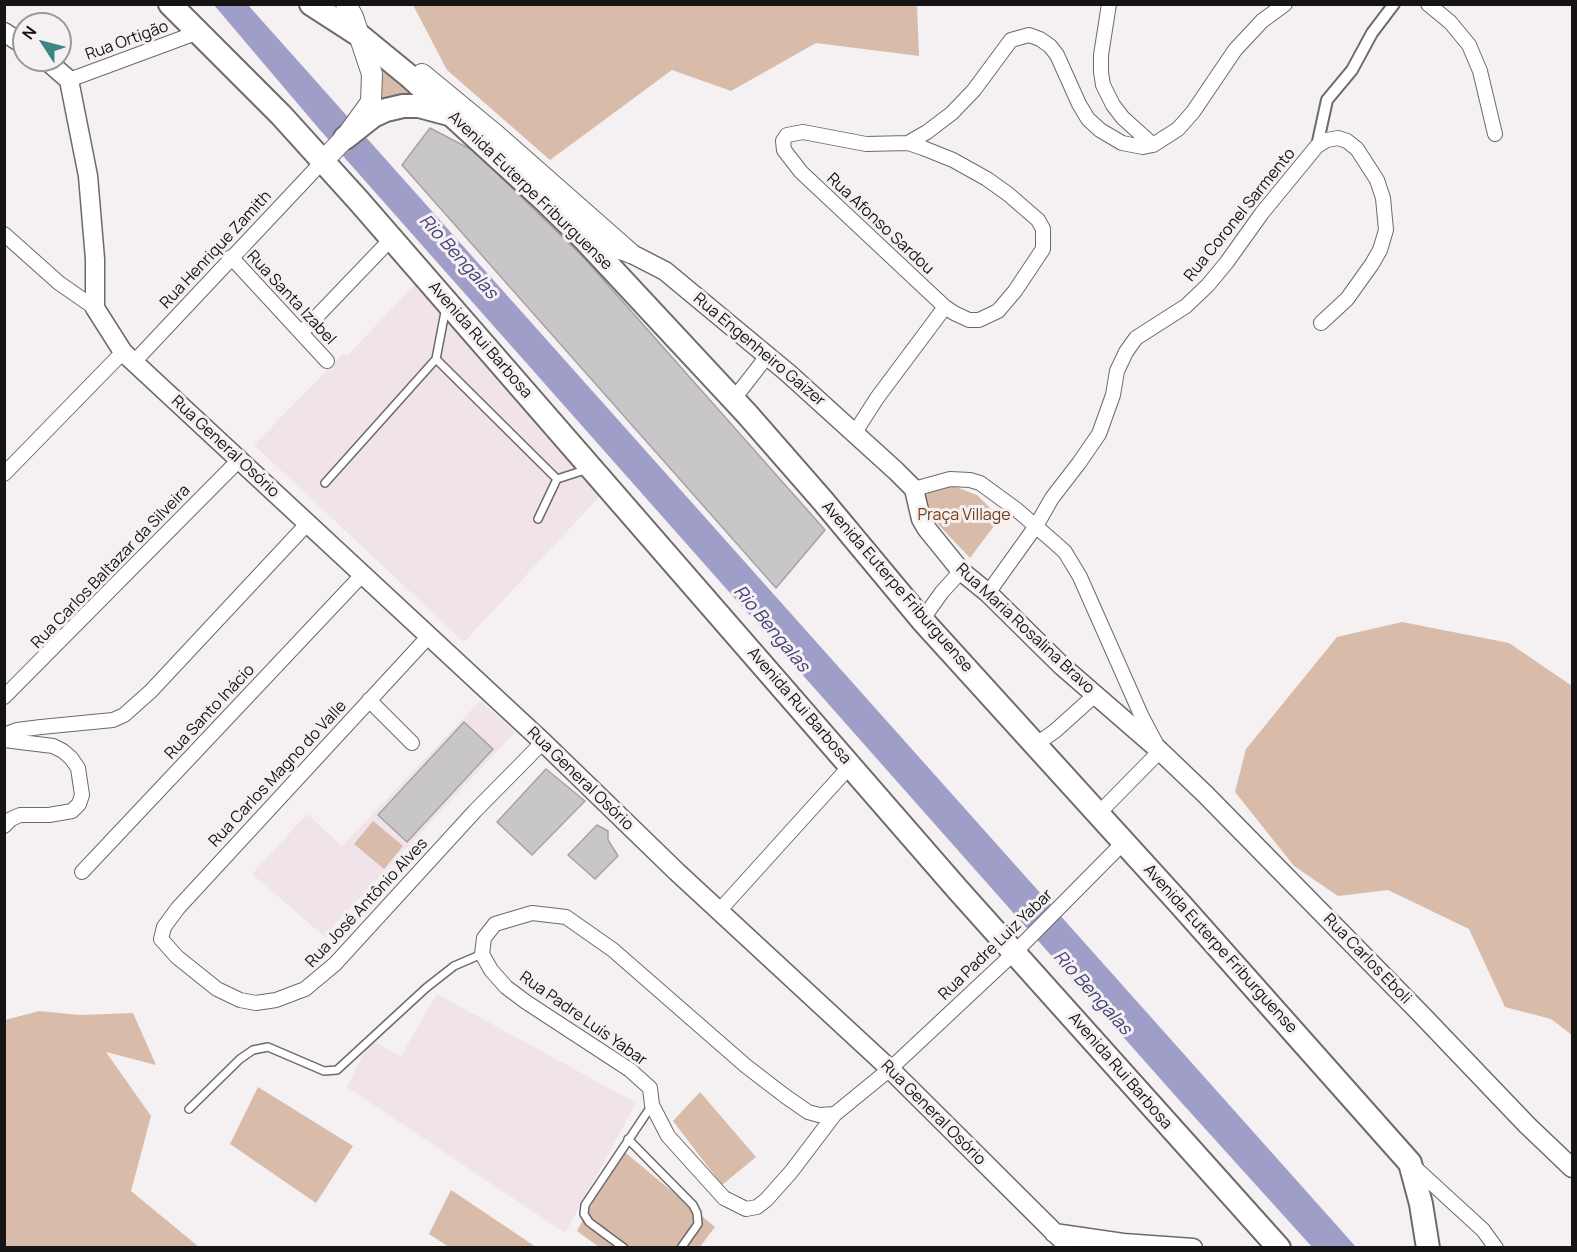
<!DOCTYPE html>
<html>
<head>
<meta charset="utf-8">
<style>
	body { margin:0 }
	#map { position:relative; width:1577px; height:1252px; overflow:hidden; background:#f5f0f2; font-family:Manrope,sans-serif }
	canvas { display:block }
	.frame { position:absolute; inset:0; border:6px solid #151314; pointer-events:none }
	.north { position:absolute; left:12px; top:12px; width:60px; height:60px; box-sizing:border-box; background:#f5f0f2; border:2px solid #9b9899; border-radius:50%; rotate:306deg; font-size:16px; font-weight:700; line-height:24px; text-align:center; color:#151314 }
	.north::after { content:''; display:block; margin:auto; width:21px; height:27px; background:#3e8682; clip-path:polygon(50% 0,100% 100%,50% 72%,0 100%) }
</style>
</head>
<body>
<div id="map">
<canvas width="1577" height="1252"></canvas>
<div class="frame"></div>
<div class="north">N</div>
</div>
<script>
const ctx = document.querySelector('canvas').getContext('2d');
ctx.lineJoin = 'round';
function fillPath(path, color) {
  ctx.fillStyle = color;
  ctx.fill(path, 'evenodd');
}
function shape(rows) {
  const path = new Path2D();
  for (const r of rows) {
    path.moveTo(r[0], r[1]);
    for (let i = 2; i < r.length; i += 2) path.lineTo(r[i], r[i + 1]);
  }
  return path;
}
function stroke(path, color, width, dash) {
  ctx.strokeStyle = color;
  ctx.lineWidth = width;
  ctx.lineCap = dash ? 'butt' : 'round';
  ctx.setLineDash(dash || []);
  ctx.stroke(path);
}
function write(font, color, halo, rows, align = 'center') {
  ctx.font = font + ' Manrope,sans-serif';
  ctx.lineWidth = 6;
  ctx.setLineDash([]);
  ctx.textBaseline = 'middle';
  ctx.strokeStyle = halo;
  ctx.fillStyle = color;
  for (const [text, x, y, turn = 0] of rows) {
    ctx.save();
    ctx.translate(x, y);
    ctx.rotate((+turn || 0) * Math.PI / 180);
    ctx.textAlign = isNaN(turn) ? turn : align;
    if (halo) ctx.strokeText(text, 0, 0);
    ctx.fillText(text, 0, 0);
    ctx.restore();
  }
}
fillPath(shape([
	[415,284,600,496,464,642,254,445,343,354,348,355],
	[480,701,515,732,324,936,252,874,307,814,342,846],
	[437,994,636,1103,565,1233,347,1087,370,1040,401,1056]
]), '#f0e3e9');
fillPath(shape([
	[413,5,917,5,919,56,816,43,731,91,672,70,550,160,447,70],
	[384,67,416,94,380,101],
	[942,485,956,487,977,495,1000,518,970,558,933,519,924,496],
	[1402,622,1509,643,1572,686,1572,1035,1551,1019,1505,1007,1469,929,1388,890,1338,896,1294,866,1235,792,1246,749,1337,637],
	[373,821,403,846,384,869,354,844],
	[39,1011,80,1015,133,1013,156,1065,106,1052,151,1116,131,1191,199,1247,5,1247,5,1020],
	[258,1087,353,1146,316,1203,230,1144],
	[700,1092,756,1157,722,1185,673,1121],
	[621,1149,715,1227,699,1248,599,1247,577,1231],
	[451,1190,536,1247,449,1247,429,1234]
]), '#d9bbaa');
fillPath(shape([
	[214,5,248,5,1356,1247,1312,1247,1180,1101,320,130]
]), '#9f9ec9');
const building = shape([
	[430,128,474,151,585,259,825,530,776,588,402,165,430,128],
	[464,722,493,749,407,842,378,815,464,722],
	[546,769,585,801,532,855,497,822,546,769],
	[597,825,608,831,608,840,618,856,595,879,568,855,597,825]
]);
fillPath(building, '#c9c6ca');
stroke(building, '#a5a2a6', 1.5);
const service = shape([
	[446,307,436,359,557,479,588,469],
	[325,483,436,359],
	[538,519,557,479],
	[189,1109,240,1059,253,1050,268,1047,324,1071,337,1070,426,988,454,966,482,954],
	[628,1139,693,1205,697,1213,698,1224,681,1248],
	[624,1248,589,1222,584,1214,585,1205,652,1105]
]);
const pedestrian = shape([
	[1317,146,1327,100,1352,70,1372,33,1394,4]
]);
const minor = shape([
	[1109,4,1101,55,1101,72,1103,85,1113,105,1123,118,1153,145],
	[1428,4,1450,22,1469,45,1480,71,1495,134],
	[69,80,196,33],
	[908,143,927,132,952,113,974,90,1011,40,1029,35,1040,39,1050,46,1057,55,1079,104,1088,119,1100,130,1122,143,1143,147,1153,145,1178,129,1193,112,1235,50,1262,21,1285,4],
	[4,234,59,283,95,308],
	[231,257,327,361],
	[302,332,392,238],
	[134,362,323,161],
	[733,400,768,355],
	[854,434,877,398,945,307,801,172,784,150,783,141,787,135,803,132,866,144,908,143,923,148,953,160,987,179,1008,194,1038,220,1043,229,1043,249,1015,291,998,311,979,320,969,320,954,313,945,307],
	[4,474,123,352],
	[914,489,950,479,970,480,980,483,1017,510,1055,543,1065,552,1080,577,1142,717,1160,751,1099,813],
	[988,593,1036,526,1052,498,1079,463,1099,434,1113,395,1117,371,1126,352,1136,338,1186,306,1208,285,1227,262,1262,213,1317,146,1327,140,1338,138,1347,141,1357,149,1377,180,1383,198,1386,230,1380,250,1372,264,1347,299,1321,323],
	[922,620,942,592,961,571],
	[428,637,178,908,164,927,161,939,177,957,217,989,240,1000,256,1003,276,1000,305,989,335,964,475,811,543,742],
	[4,697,240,459],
	[369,700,412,743],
	[4,735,17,730,41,727,113,720,124,715,151,691,307,524],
	[4,740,53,746,63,751,71,758,78,768,82,795,79,804,72,811,49,815,20,815,11,819,4,826],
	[1035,745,1055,731,1095,695],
	[82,872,362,575],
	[719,911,851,765],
	[835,1114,819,1115,808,1112,785,1096,746,1066,613,950,566,917,532,913,495,924,484,938,482,954,491,970,506,987,526,1002,630,1070,650,1088,652,1105,668,1136,724,1198,746,1209,757,1207,766,1200,791,1172,835,1114,890,1069,1014,953,1123,843],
	[1412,1165,1483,1230,1496,1248]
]);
const tertiary = shape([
	[4,32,24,45],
	[46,60,69,80,88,176,95,259,95,308,123,352,543,742,677,872,890,1069,1070,1248],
	[585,240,630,253,665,271,788,373,896,471,914,489,921,519,927,529,961,571,988,593,1062,666,1160,751,1205,794,1419,1012,1527,1125,1572,1168],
	[1054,1233,1123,1243,1193,1248]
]);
const secondary = shape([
	[422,74,496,135,630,253],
	[323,161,345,138,371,102,372,74,353,17,346,4]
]);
const primary = shape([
	[170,4,281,115,358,200,959,891,1279,1248],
	[311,4,359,35,409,76,543,199,585,240,747,414,823,501,922,620,1180,904,1410,1163,1421,1204,1428,1248],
	[345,138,373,116,386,110,403,106,419,106,449,114]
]);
stroke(service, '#6e6a6c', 10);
stroke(pedestrian, '#6e6a6c', 14);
stroke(minor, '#6e6a6c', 16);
stroke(tertiary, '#6e6a6c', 21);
stroke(secondary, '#6e6a6c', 22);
stroke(primary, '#6e6a6c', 26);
stroke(service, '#fff', 7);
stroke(pedestrian, '#fff', 10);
stroke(minor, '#fff', 14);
stroke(tertiary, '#fff', 18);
stroke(secondary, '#fff', 20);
stroke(primary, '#fff', 22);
write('16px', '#151314', '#f5f0f2', [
	["Rua Ortigão",127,41,-20],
	["Avenida Euterpe Friburguense",530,191,44],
	["Rua Coronel Sarmento",1240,215,-51],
	["Rua Afonso Sardou",880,224,43],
	["Rua Henrique Zamith",216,250,-47],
	["Rua Santa Izabel",291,298,47],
	["Avenida Rui Barbosa",480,340,49],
	["Rua Engenheiro Gaizer",759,350,40],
	["Rua General Osório",225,447,43],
	["Rua Carlos Baltazar da Silveira",111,567,-46],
	["Avenida Euterpe Friburguense",897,587,49],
	["Rua Maria Rosalina Bravo",1025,629,43],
	["Avenida Rui Barbosa",799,706,49],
	["Rua Santo Inácio",210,712,-47],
	["Rua Carlos Magno do Valle",278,774,-47],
	["Rua General Osório",580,779,44],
	["Rua José Antônio Alves",367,903,-47],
	["Rua Padre Luiz Yabar",996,945,-44],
	["Avenida Euterpe Friburguense",1220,949,48],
	["Rua Carlos Eboli",1367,959,46],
	["Rua Padre Luís Yabar",583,1019,35],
	["Avenida Rui Barbosa",1120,1071,49],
	["Rua General Osório",933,1113,45]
]);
write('16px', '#733d16', '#f5f0f2', [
	["Praça Village",964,516]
]);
write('italic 18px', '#454077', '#f5f0f2', [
	["Rio Bengalas",458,257,48],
	["Rio Bengalas",771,629,50],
	["Rio Bengalas",1092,993,48]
]);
</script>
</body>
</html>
